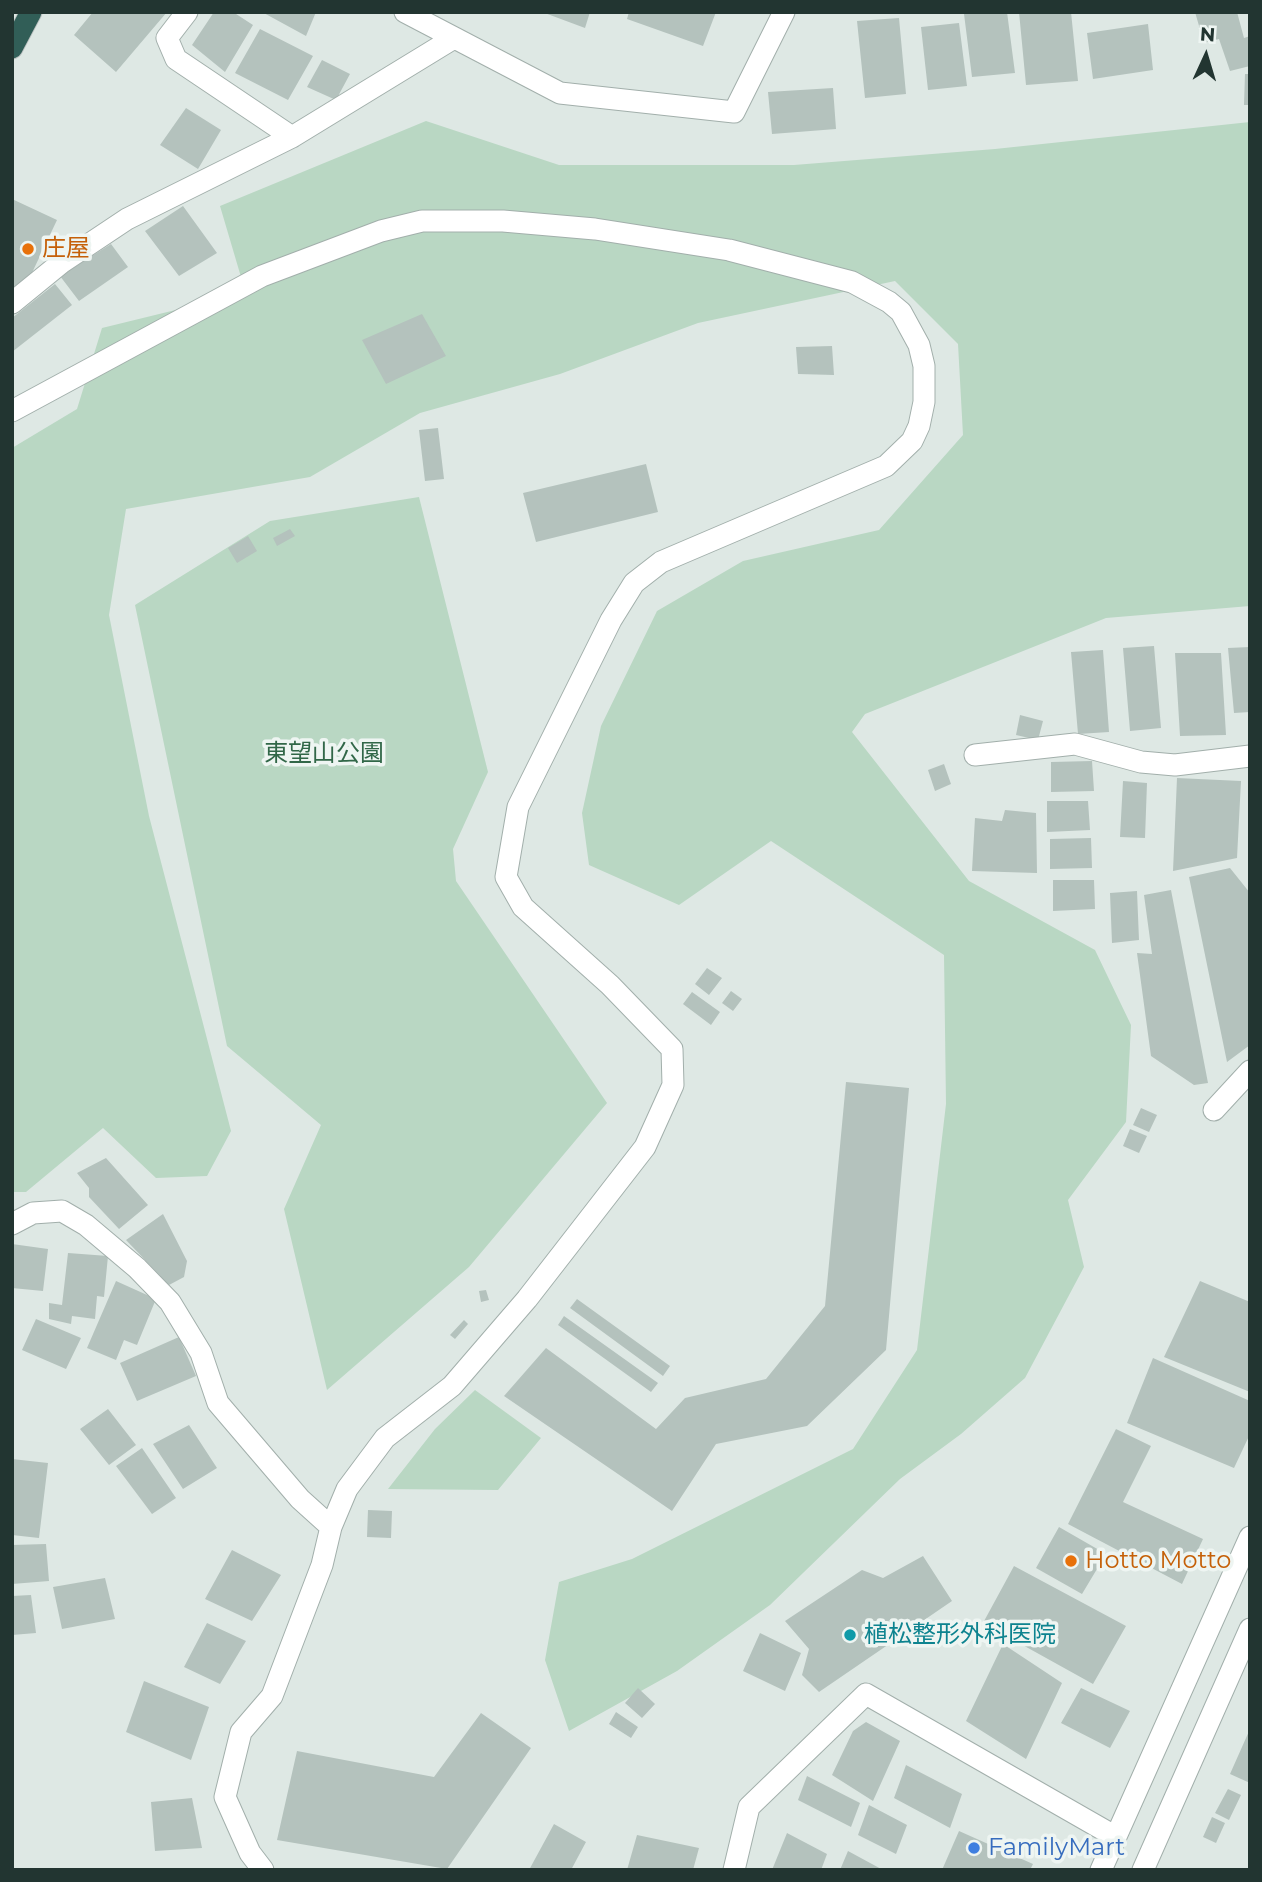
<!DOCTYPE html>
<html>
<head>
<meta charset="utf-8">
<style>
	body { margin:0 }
	#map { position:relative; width:1262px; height:1882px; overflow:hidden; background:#dee8e4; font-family:Montserrat,sans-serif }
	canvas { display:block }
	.frame { position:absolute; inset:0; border:14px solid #223531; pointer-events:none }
	.north { position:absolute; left:1171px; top:21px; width:70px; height:70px; -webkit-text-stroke:5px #eef5f2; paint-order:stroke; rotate:4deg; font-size:19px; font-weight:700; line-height:28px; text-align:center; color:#223531 }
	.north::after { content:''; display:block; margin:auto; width:24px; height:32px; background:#223531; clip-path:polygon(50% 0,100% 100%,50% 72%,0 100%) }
</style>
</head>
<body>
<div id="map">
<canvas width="1262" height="1882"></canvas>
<div class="frame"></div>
<div class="north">N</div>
</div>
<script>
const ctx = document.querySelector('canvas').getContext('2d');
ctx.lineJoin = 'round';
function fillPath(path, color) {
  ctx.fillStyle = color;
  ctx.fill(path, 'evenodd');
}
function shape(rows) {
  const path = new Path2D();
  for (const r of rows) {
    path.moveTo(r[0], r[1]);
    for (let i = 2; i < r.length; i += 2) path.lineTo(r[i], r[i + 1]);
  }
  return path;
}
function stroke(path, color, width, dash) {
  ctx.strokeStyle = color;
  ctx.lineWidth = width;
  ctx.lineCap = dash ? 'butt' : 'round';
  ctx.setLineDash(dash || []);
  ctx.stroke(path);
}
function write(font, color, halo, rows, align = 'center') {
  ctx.font = font + ' Montserrat,"Noto Sans JP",sans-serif';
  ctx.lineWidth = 7;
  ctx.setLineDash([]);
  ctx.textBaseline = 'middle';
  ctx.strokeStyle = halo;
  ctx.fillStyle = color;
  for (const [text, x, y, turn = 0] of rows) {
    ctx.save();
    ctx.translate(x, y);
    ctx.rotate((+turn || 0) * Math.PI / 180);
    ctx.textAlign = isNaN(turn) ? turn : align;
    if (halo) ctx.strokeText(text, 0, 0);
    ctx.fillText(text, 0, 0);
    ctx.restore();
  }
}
fillPath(shape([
	[426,121,559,165,794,165,995,149,1250,122,1250,606,1106,618,865,714,852,732,969,881,1095,950,1131,1025,1126,1122,1068,1200,1084,1267,1025,1378,961,1434,900,1479,770,1605,677,1671,569,1731,545,1660,559,1582,632,1559,853,1449,917,1350,946,1104,944,955,771,841,679,905,589,865,582,813,601,726,657,611,743,561,879,530,963,435,958,344,895,281,698,323,560,374,420,413,310,477,126,509,109,615,149,816,231,1131,207,1176,156,1178,103,1128,26,1192,12,1192,12,448,77,409,102,328,200,304,241,277,220,206],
	[419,497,488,772,453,849,456,881,607,1103,469,1267,327,1390,284,1209,321,1125,227,1046,135,605,270,521],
	[475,1390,541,1438,498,1490,388,1489,435,1429]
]), '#b9d7c3');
fillPath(shape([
	[93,12,167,12,116,72,74,35],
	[214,12,233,12,253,25,225,72,192,45],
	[262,12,316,12,306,36],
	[542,12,590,12,585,28],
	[629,12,716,12,703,46,627,19],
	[1007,12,1015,73,972,77,964,14],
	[1019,12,1071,12,1078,81,1026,85],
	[1195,12,1237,12,1244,38,1250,36,1250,66,1230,71,1219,39,1204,43],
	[899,18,906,94,865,98,857,21],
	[959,23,967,86,928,90,921,27],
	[1148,24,1153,70,1093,79,1087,33],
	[260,29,313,56,288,100,235,73],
	[322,60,350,74,336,100,307,87],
	[1245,74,1250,74,1250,105,1244,105],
	[833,88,836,129,772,134,768,92],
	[186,108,221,130,198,169,160,145],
	[12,199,57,220,30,277,17,289,12,287],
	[183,206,217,253,179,276,145,231],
	[111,244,128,267,79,301,60,276],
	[55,284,72,305,12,352,12,318],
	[422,314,446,356,386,384,362,340],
	[832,346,834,375,798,374,796,347],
	[438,428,444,479,425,481,419,430],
	[646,464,658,512,536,542,523,493],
	[290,529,295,536,277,546,273,538],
	[248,536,257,551,237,563,228,548],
	[1154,646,1161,728,1130,731,1123,648],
	[1250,647,1250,712,1234,713,1228,648],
	[1103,650,1109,732,1078,734,1071,652],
	[1175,653,1221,653,1226,735,1180,736],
	[1020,715,1043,721,1038,740,1016,735],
	[1092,761,1094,791,1051,792,1051,762],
	[944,764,951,784,935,791,928,770],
	[1177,778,1241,781,1237,858,1173,871],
	[1123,781,1147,783,1145,838,1120,837],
	[1047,801,1088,801,1090,830,1047,832],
	[1005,810,1036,813,1037,873,972,871,975,818,1002,821],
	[1091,838,1092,868,1050,869,1050,839],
	[1230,868,1250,893,1250,1045,1227,1062,1189,877],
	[1053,880,1094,880,1095,909,1053,911],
	[1171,890,1208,1083,1194,1085,1151,1056,1137,953,1152,954,1144,895],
	[1137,891,1139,940,1112,943,1110,893],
	[707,968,722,978,709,995,695,984],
	[731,991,742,999,733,1011,722,1003],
	[692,992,720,1012,711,1025,683,1004],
	[846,1082,909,1088,886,1350,807,1426,716,1444,672,1511,504,1396,546,1348,656,1429,685,1398,766,1379,825,1306],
	[1141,1108,1157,1115,1149,1132,1133,1125],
	[1130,1129,1147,1136,1139,1153,1123,1146],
	[106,1158,148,1205,119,1229,89,1197,89,1188,77,1173],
	[163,1214,187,1261,184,1277,169,1285,126,1240],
	[12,1244,48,1249,43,1291,12,1288],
	[68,1253,108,1256,104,1297,97,1296,95,1319,72,1316,71,1324,49,1319,49,1303,62,1305],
	[116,1281,156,1299,137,1345,124,1340,116,1360,87,1348],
	[1200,1281,1250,1302,1250,1392,1164,1357],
	[486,1290,489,1300,481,1302,479,1291],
	[577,1299,670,1366,663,1376,570,1308],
	[564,1316,658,1383,651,1392,558,1325],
	[36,1319,81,1338,66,1369,22,1350],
	[464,1320,468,1324,455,1339,450,1335],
	[179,1337,196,1376,137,1401,120,1363],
	[1153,1358,1250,1401,1250,1434,1234,1468,1127,1423],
	[108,1409,136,1445,109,1465,80,1429],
	[189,1425,217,1468,183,1489,153,1444],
	[1116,1429,1151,1446,1123,1502,1203,1539,1182,1584,1068,1524],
	[142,1448,176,1498,152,1514,116,1466],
	[12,1459,48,1463,39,1538,12,1535],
	[368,1510,392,1511,391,1538,367,1537],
	[1059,1527,1106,1554,1082,1594,1036,1568],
	[46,1544,49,1581,12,1584,12,1545],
	[232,1550,281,1575,252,1621,205,1599],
	[923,1556,952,1601,819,1692,802,1675,809,1649,785,1621,862,1570,883,1578],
	[1014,1566,1126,1626,1093,1684,983,1623],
	[105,1578,115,1619,62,1629,53,1587],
	[31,1595,36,1633,12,1635,12,1596],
	[207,1623,246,1641,220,1684,184,1667],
	[760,1633,801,1653,785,1691,743,1671],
	[1003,1644,1062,1683,1026,1759,966,1721],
	[144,1681,209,1707,191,1760,126,1732],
	[638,1688,655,1704,642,1718,625,1703],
	[1081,1688,1130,1711,1110,1748,1061,1723],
	[616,1712,638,1727,631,1738,609,1724],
	[481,1713,531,1748,447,1869,277,1840,297,1751,434,1777],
	[866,1722,900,1741,873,1801,832,1775,853,1731],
	[1250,1729,1250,1783,1230,1774],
	[906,1765,962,1794,950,1828,894,1798],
	[807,1776,860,1803,851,1827,798,1800],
	[1228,1789,1241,1795,1229,1820,1215,1813],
	[192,1798,202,1848,155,1851,151,1802],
	[869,1805,907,1825,896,1854,858,1835],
	[1212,1817,1225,1823,1216,1843,1203,1837],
	[554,1824,586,1842,571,1870,529,1870],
	[959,1831,1033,1864,1030,1870,942,1870],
	[787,1833,827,1854,821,1870,772,1870],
	[637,1835,699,1848,693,1870,627,1870],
	[848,1851,883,1870,840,1870]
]), '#b4c2bd');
const minor = shape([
	[187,12,167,38,176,59,292,137],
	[405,12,560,93,734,112,784,12],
	[12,303,61,263,127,219,292,137,454,38],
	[12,411,262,276,381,231,422,221,503,221,595,229,729,250,852,282,889,302,901,312,919,345,924,366,924,402,919,426,912,441,886,466,661,562,634,583,611,620,518,807,506,877,523,907,610,985,672,1049,673,1085,645,1147,527,1299,452,1386,385,1438,347,1489,331,1527,322,1565,272,1696,241,1732,225,1797,250,1853,263,1870],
	[975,755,1075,744,1141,762,1175,765,1250,756],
	[1214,1110,1250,1071],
	[12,1224,33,1213,62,1211,86,1225,137,1268,170,1302,201,1353,218,1403,300,1499,331,1527],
	[734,1870,749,1807,866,1694,1116,1837],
	[1101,1870,1250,1537],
	[1143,1870,1250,1629]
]);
const highway = shape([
	[12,48,31,12]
]);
stroke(minor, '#a2afab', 23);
stroke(highway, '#bdc2c1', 23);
stroke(minor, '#fff', 21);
stroke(highway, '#315e57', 21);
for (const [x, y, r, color] of [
	[28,249,7,"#e8710a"],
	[1071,1561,7,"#e8710a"],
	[850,1635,7,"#0f9aa8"],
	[974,1848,7,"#3f7fe0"]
]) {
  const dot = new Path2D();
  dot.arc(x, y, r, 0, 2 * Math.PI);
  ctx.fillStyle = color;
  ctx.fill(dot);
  stroke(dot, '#eef5f2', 2.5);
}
write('24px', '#c56008', '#eef5f2', [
	["庄屋",42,249],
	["Hotto Motto",1085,1561]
], 'left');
write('24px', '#316748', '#eef5f2', [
	["東望山公園",324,754]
]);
write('24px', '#0d838f', '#eef5f2', [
	["植松整形外科医院",864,1635]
], 'left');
write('24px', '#366cbe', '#eef5f2', [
	["FamilyMart",988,1848]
], 'left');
</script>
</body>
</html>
